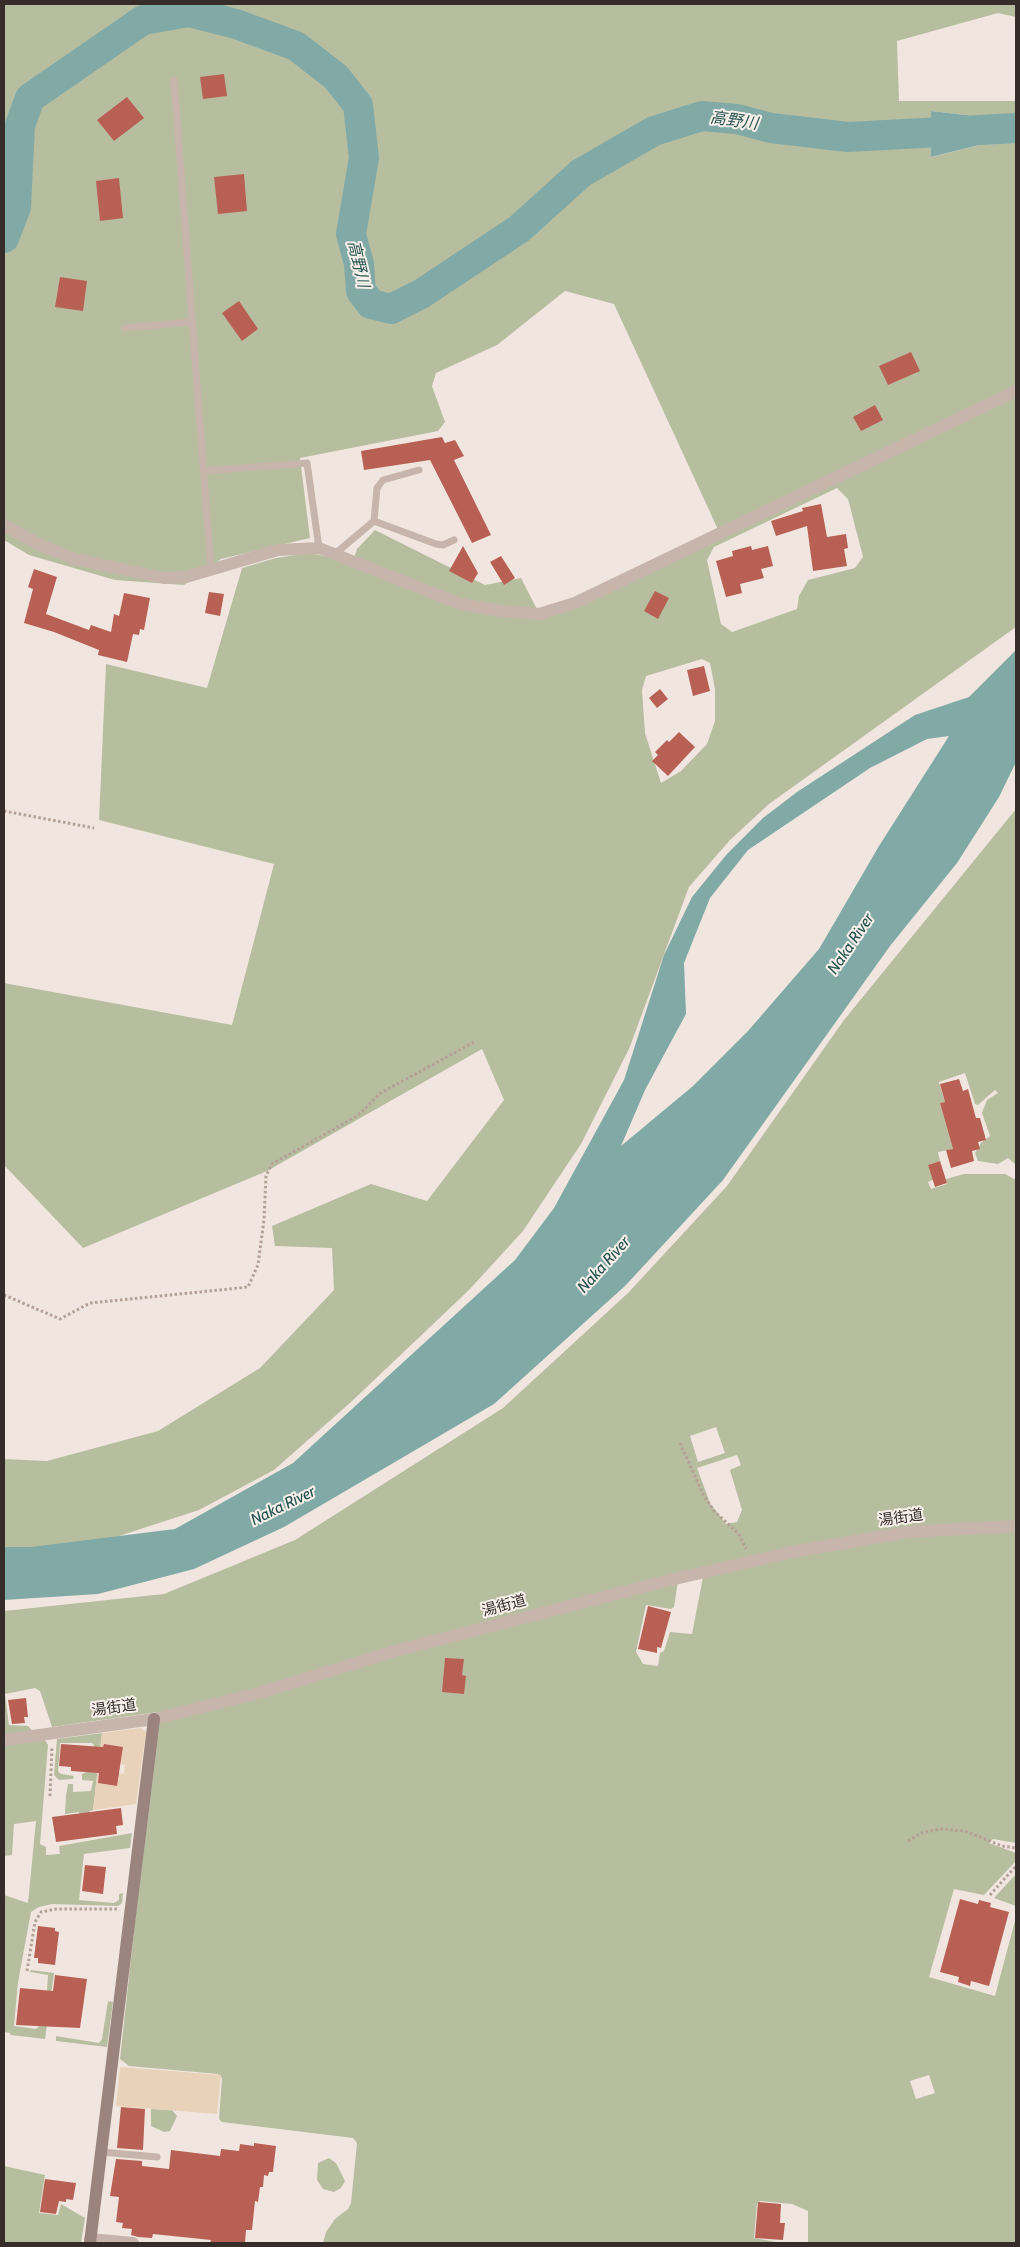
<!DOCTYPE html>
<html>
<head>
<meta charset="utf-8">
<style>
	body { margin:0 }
	#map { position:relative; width:1020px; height:2247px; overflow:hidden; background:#f0e6df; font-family:Cabin,sans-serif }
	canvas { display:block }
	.frame { position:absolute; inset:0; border:5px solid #362c2a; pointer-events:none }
</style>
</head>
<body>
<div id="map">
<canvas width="1020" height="2247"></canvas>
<div class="frame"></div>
</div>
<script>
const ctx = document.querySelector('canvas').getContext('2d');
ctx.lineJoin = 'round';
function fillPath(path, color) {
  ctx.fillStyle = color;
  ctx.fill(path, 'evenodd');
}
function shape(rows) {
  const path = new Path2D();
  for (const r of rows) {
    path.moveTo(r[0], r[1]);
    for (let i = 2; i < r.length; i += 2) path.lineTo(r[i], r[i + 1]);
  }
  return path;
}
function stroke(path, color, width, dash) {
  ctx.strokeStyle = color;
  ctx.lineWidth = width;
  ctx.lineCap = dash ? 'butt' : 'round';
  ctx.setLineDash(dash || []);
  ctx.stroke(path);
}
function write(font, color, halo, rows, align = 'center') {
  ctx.font = font + ' Cabin,"Noto Sans JP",sans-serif';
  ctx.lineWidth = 4;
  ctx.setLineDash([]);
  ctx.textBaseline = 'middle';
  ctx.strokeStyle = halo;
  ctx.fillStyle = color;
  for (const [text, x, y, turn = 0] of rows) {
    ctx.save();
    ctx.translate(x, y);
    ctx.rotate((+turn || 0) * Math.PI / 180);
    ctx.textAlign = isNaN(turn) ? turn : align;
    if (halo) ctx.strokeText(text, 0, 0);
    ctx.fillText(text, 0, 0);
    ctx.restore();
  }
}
fillPath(shape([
	[4,4,1016,4,1016,17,998,13,897,41,899,101,1016,101,1016,114,974,116,931,111,932,157,979,145,1016,143,1016,627,769,804,730,840,689,887,629,1049,581,1144,523,1231,469,1290,351,1402,274,1470,199,1510,82,1548,4,1562,4,1459,47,1461,158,1431,260,1368,334,1290,332,1248,275,1246,272,1226,371,1184,427,1201,504,1100,482,1049,267,1171,83,1248,4,1165,4,983,232,1025,274,864,99,820,106,664,207,688,242,568,276,558,310,553,338,559,352,565,357,549,375,530,485,585,521,578,541,617,721,536,614,304,565,291,497,345,436,373,432,386,445,422,438,431,300,458,310,538,221,559,184,585,115,580,29,555,4,540],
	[837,488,848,499,863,557,855,568,808,580,799,596,797,609,732,632,721,624,707,560,714,547],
	[702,659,710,663,715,689,715,721,707,744,681,771,661,783,645,733,642,690,646,676],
	[1016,809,1016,1165,1008,1158,998,1164,978,1161,975,1153,981,1143,990,1136,982,1113,987,1100,998,1093,995,1090,978,1105,975,1104,965,1073,939,1082,945,1102,940,1103,953,1149,938,1152,940,1161,928,1165,933,1180,928,1182,931,1189,947,1184,946,1179,964,1174,1005,1174,1016,1180,1016,1843,993,1839,989,1843,1016,1853,1016,1861,984,1895,954,1889,929,1977,995,1996,1016,1917,1016,2243,808,2243,808,2211,792,2204,760,2201,757,2204,754,2238,782,2243,323,2243,326,2232,335,2219,348,2209,351,2203,357,2143,353,2138,222,2122,219,2119,222,2078,218,2074,129,2066,120,2059,158,1712,52,1727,40,1691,35,1688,5,1694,9,1725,28,1726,33,1731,4,1735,4,1611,164,1594,295,1540,503,1408,628,1293,727,1186,844,1020],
	[716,1427,725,1453,698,1462,690,1436],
	[737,1455,741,1465,730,1470,742,1510,737,1522,726,1524,710,1503,697,1468],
	[679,1575,703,1577,692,1634,670,1632,664,1651,660,1653,658,1666,643,1664,636,1652,646,1605,671,1609,674,1607],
	[929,2075,935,2093,916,2099,910,2081],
	[102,1733,93,1810,90,1811,90,1821,80,1816,79,1812,65,1814,66,1796,68,1784,73,1784,73,1792,91,1791,93,1781,82,1780,82,1774,91,1770,94,1745,92,1743,60,1743,58,1771,61,1774,74,1776,73,1779,59,1780,54,1775,57,1739],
	[45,1740,48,1745,40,1844,46,1847,46,1855,60,1854,59,1846,132,1833,130,1848,84,1854,79,1900,114,1903,119,1900,119,1894,123,1893,122,1903,118,1906,52,1904,39,1907,31,1912,18,1982,14,2026,36,2029,45,2020,48,1975,30,1972,31,1970,54,1973,45,2039,11,2035,10,2033,4,2032,4,1895,28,1903,36,1821,14,1824,12,1855,4,1856,4,1745],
	[1016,1874,1016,1906,994,1898],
	[108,2001,113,2002,107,2047,56,2041,56,2036,99,2043,102,2039],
	[151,2109,172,2110,177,2116,170,2131,164,2132,151,2126],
	[329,2158,336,2163,345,2181,341,2188,334,2192,323,2189,317,2180,318,2163],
	[4,2166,45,2175,39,2213,58,2215,61,2204,85,2218,81,2243,4,2242]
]), '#b7bea0');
fillPath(shape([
	[141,1728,146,1732,136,1804,93,1810,102,1733],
	[104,1744,123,1747,121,1764,125,1765,124,1774,119,1773,116,1786,98,1783],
	[120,2067,221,2075,217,2114,116,2106]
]), '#e8d2b9');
fillPath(shape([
	[931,111,974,116,1016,114,1016,143,979,145,931,157],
	[1016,650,1016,762,999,797,957,863,890,946,723,1180,625,1286,494,1404,284,1527,194,1569,98,1594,4,1600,4,1547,31,1547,175,1529,293,1463,515,1260,554,1208,624,1080,664,955,692,897,727,854,763,818,797,792,915,715,969,697],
	[949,736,879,846,819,949,748,1031,693,1086,621,1146,645,1090,686,1014,684,963,710,898,748,850,870,768,927,739]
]), '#81aaa7');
stroke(shape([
	[4,238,16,207,20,125,30,98,143,20,189,12,236,24,296,46,336,77,358,105,364,158,351,234,359,264,361,291,371,304,391,309,421,294,519,229,581,173,654,131,702,116,737,119,771,128,848,137,1016,128]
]), '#81aaa7', 30);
fillPath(shape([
	[224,74,227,96,203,99,200,77],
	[127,97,144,118,114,141,97,120],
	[244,174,247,211,218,214,214,177],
	[119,178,123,218,100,221,96,181],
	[60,277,87,281,83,311,55,307],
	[239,301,258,329,242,341,222,313],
	[911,352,920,371,888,385,879,366],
	[875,405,883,420,861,431,853,417],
	[442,437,445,443,455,440,464,456,454,460,491,535,472,543,430,460,364,470,361,451],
	[821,504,827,537,846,534,848,548,844,549,847,566,813,571,807,526,776,536,771,521,803,511,802,508],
	[463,546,478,573,472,583,449,571],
	[751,546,752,550,768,546,773,566,761,569,764,578,740,584,742,593,726,597,716,561,733,556,732,551],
	[501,556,515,578,504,585,490,562],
	[34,569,57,577,46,614,89,630,91,625,111,632,114,614,119,616,124,593,150,598,144,630,140,629,139,635,133,634,127,662,98,655,99,650,54,632,24,623,33,589,28,587],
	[655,591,669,598,658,619,644,611],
	[209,592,224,594,220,616,205,613],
	[704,666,710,691,693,696,687,670],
	[660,689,668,699,657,708,649,698],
	[679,732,695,747,668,776,652,761,658,755,655,752,667,740,669,742],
	[959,1079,963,1091,968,1089,976,1118,980,1118,986,1140,978,1142,980,1149,972,1151,974,1161,951,1168,946,1150,953,1149,940,1103,945,1102,940,1084],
	[940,1161,947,1183,935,1187,928,1165],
	[648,1606,671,1612,661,1648,657,1647,657,1653,638,1649],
	[445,1658,464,1659,462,1675,466,1676,464,1694,442,1692],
	[26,1698,28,1717,24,1717,25,1723,12,1724,8,1700],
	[61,1744,103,1747,104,1744,123,1747,117,1786,98,1783,99,1773,71,1771,71,1767,59,1766],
	[121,1808,123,1825,116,1826,117,1834,56,1842,52,1817],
	[85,1865,106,1867,103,1894,82,1891],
	[960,1899,978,1904,979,1900,991,1903,990,1907,1009,1912,989,1986,971,1981,970,1986,958,1982,959,1977,940,1972],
	[38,1926,55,1928,55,1931,59,1932,55,1965,38,1963,38,1958,34,1958],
	[55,1975,87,1979,80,2028,16,2025,20,1988,53,1991],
	[121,2107,145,2109,143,2150,117,2148],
	[254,2143,276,2146,273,2172,269,2172,268,2176,264,2175,263,2187,260,2187,258,2202,255,2201,252,2230,246,2230,245,2243,210,2243,211,2240,153,2234,152,2238,138,2237,131,2235,132,2229,122,2228,123,2223,116,2222,119,2197,110,2196,116,2159,142,2161,142,2166,169,2169,171,2150,220,2156,221,2149,239,2151,240,2144,254,2146],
	[45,2179,76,2183,73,2200,66,2199,66,2202,59,2201,56,2214,40,2212],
	[758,2202,781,2204,780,2223,785,2223,783,2240,755,2238]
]), '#b96054');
stroke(shape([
	[4,811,94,828],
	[4,1295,60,1319,90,1303,248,1287,258,1265,264,1220,266,1176,272,1164,352,1119,362,1112,379,1094,474,1042],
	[680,1443,704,1496,714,1511,738,1533,746,1549],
	[50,1796,52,1747],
	[908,1841,921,1833,940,1829,965,1831,1002,1846,1016,1848],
	[990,1895,1016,1866],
	[27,1971,35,1922,41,1912,56,1909,118,1909]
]), '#b39f96', 3, [2.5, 2.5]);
stroke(shape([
	[174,80,211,570],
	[124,328,192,322],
	[203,471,307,463,319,548],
	[374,521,377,488,383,480,419,470],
	[336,553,374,521,436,544,443,545,454,540],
	[101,2152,157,2157]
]), '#c7b5ac', 7);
stroke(shape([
	[4,525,42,546,75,559,164,578,186,577,278,550,319,548,461,604,501,611,539,614,575,603,1016,391],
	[4,1740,154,1719,259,1693,395,1651,666,1581,797,1551,908,1532,1016,1526],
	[90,2239,133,2243]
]), '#c7b5ac', 12);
stroke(shape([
	[90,2243,154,1719]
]), '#9a847d', 12);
write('15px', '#362c2a', '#f8f0eb', [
	["湯街道",901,1518,-8],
	["湯街道",504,1606,-15],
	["湯街道",114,1708,-8]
]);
write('italic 16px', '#245350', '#f8f0eb', [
	["高野川",734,121,8],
	["高野川",358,264,77],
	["Naka River",851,944,-56],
	["Naka River",604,1265,-48],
	["Naka River",283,1506,-26]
]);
</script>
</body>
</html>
